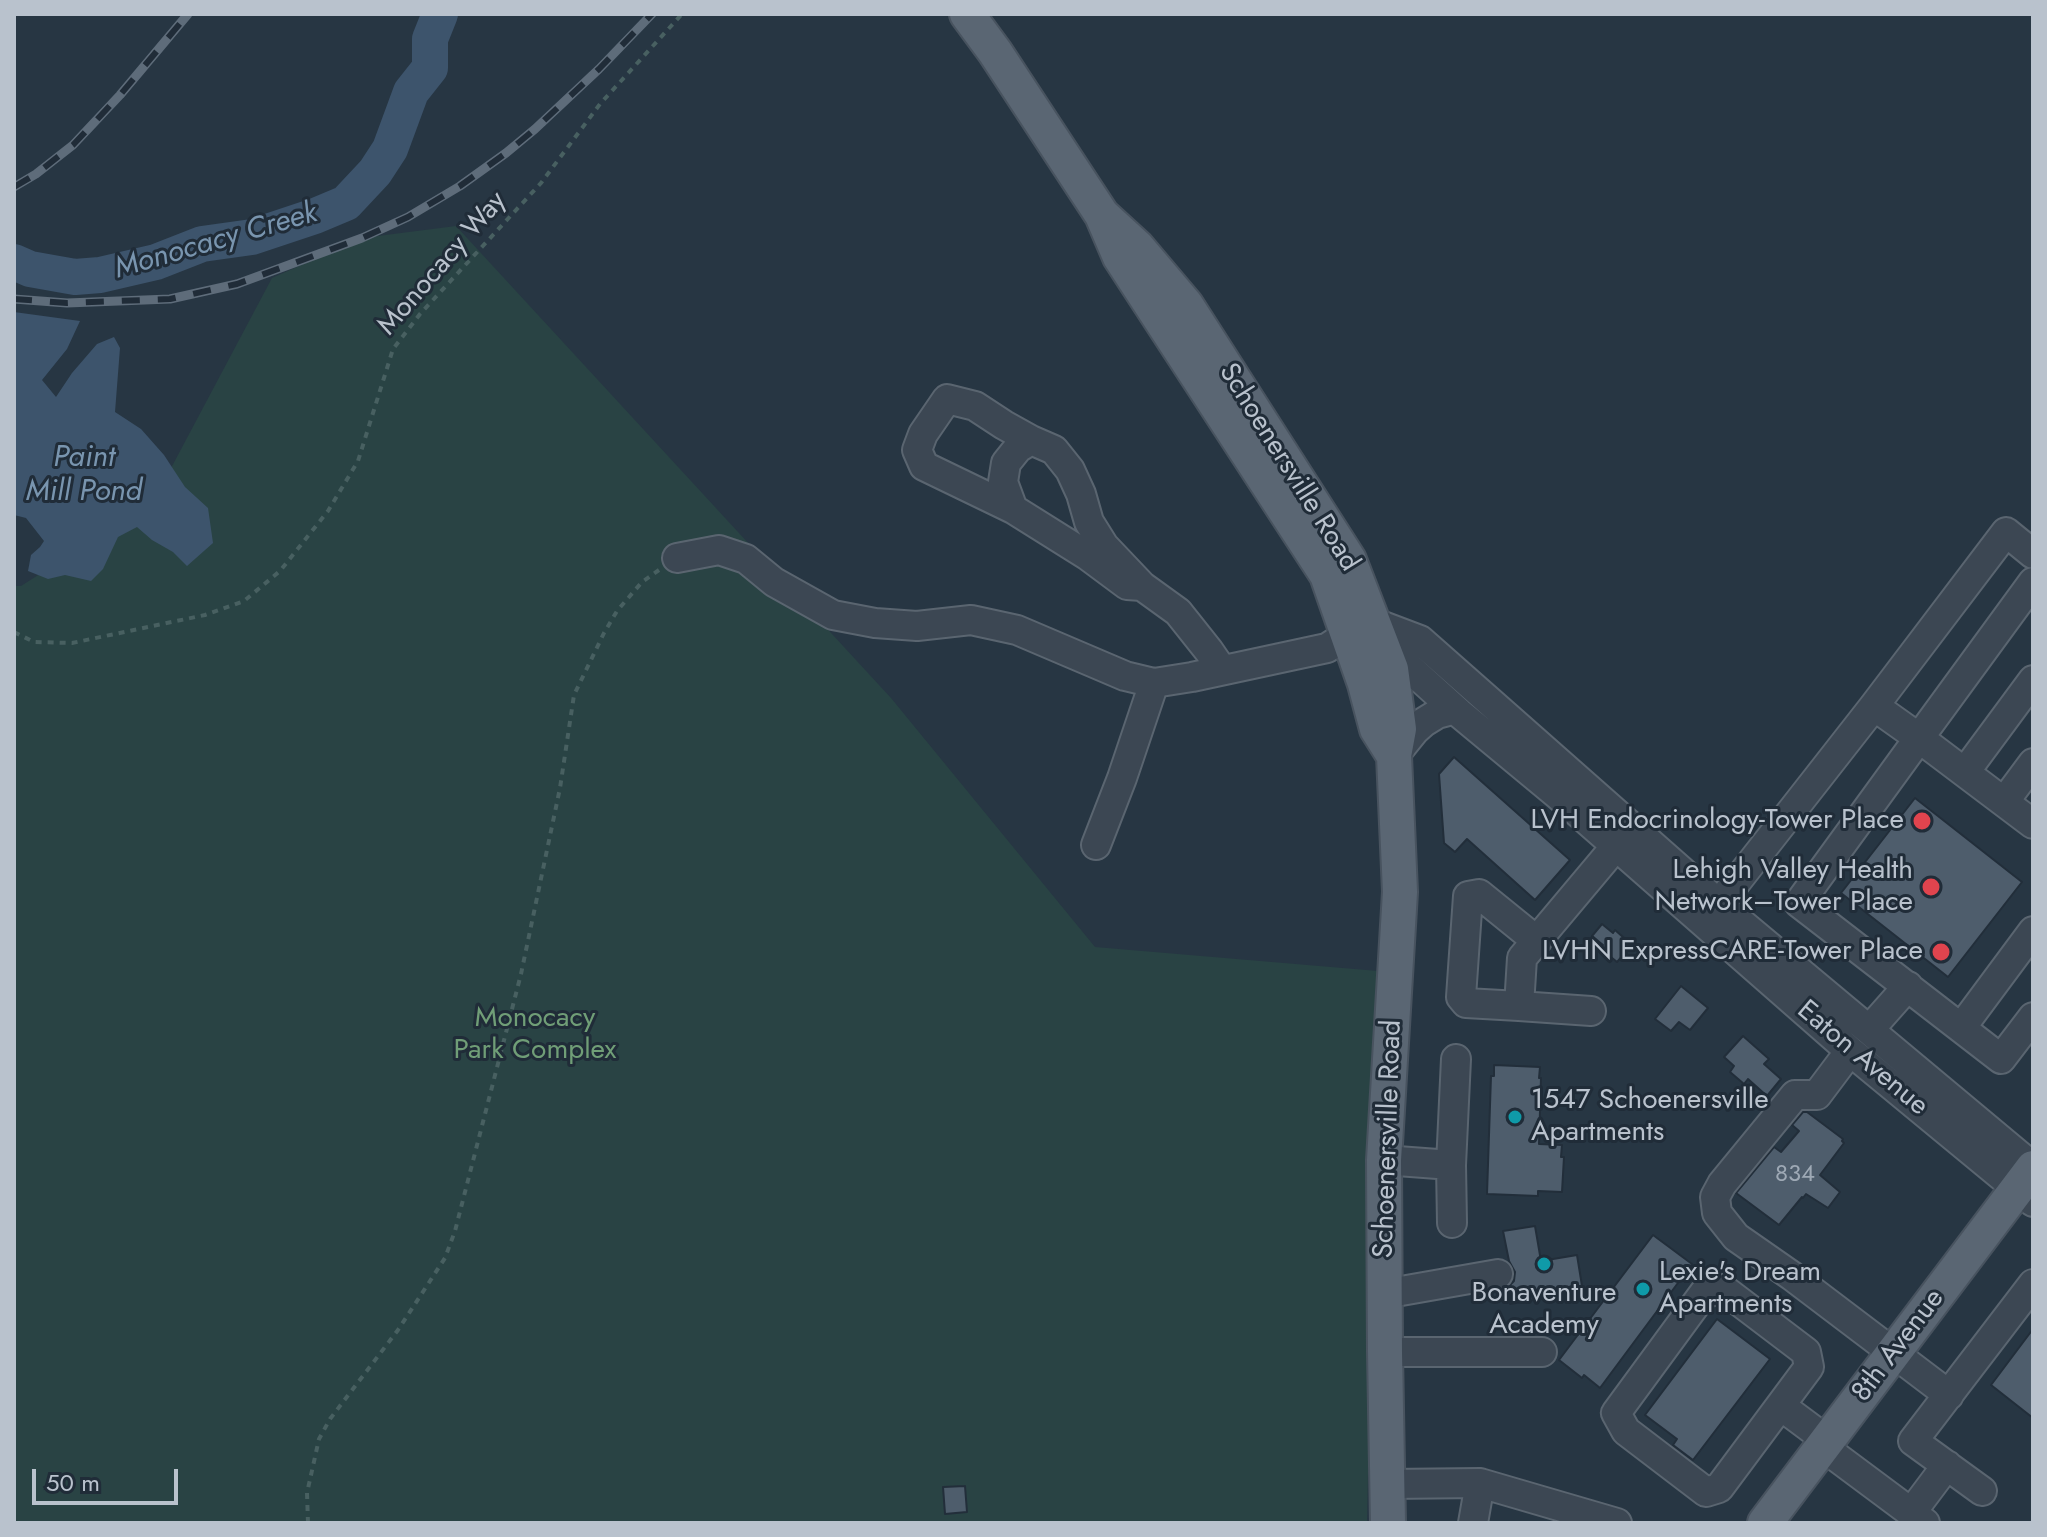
<!DOCTYPE html>
<html>
<head>
<meta charset="utf-8">
<style>
	body { margin:0 }
	#map { position:relative; width:2047px; height:1537px; overflow:hidden; background:#273643; font-family:Jost,sans-serif }
	canvas { display:block }
	.frame { position:absolute; inset:0; border:16px solid #b9c2cd; pointer-events:none }
	.scale { position:absolute; left:32px; top:1469px; width:146px; height:36px; box-sizing:border-box; border:4px solid #b9c2cd; border-top:0; padding-left:10px; font-size:24px; line-height:28px; white-space:nowrap; color:#b9c2cd; -webkit-text-stroke:6px #202c38; paint-order:stroke }
</style>
</head>
<body>
<div id="map">
<canvas width="2047" height="1537"></canvas>
<div class="frame"></div>
<div class="scale">50 m</div>
</div>
<script>
const ctx = document.querySelector('canvas').getContext('2d');
ctx.lineJoin = 'round';
function fillPath(path, color) {
  ctx.fillStyle = color;
  ctx.fill(path, 'evenodd');
}
function shape(rows) {
  const path = new Path2D();
  for (const r of rows) {
    path.moveTo(r[0], r[1]);
    for (let i = 2; i < r.length; i += 2) path.lineTo(r[i], r[i + 1]);
  }
  return path;
}
function stroke(path, color, width, dash) {
  ctx.strokeStyle = color;
  ctx.lineWidth = width;
  ctx.lineCap = dash ? 'butt' : 'round';
  ctx.setLineDash(dash || []);
  ctx.stroke(path);
}
function write(font, color, halo, rows, align = 'center') {
  ctx.font = font + ' Jost,sans-serif';
  ctx.lineWidth = 6;
  ctx.setLineDash([]);
  ctx.textBaseline = 'middle';
  ctx.strokeStyle = halo;
  ctx.fillStyle = color;
  for (const [text, x, y, turn = 0] of rows) {
    ctx.save();
    ctx.translate(x, y);
    ctx.rotate((+turn || 0) * Math.PI / 180);
    ctx.textAlign = isNaN(turn) ? turn : align;
    if (halo) ctx.strokeText(text, 0, 0);
    ctx.fillText(text, 0, 0);
    ctx.restore();
  }
}
fillPath(shape([
	[456,226,891,698,1095,947,1378,971,1367,1523,14,1523,14,586,21,586,153,502,272,278,362,238]
]), '#294344');
fillPath(shape([
	[14,312,80,321,67,349,42,380,56,397,72,373,97,344,114,337,120,348,115,412,141,429,164,455,185,487,208,508,213,543,187,566,173,552,152,540,137,527,118,537,103,569,91,581,65,575,48,579,28,571,31,555,40,547,44,541,26,518,14,515]
]), '#3d546c');
stroke(shape([
	[14,262,30,269,75,277,100,275,156,262,202,244,252,237,315,216,346,203,375,172,390,149,411,92,430,68,430,39,440,14]
]), '#3d546c', 36);
const building = shape([
	[1454,757,1570,860,1535,900,1467,839,1455,852,1444,843,1439,774,1454,757],
	[1915,798,2022,882,1948,977,1841,893,1915,798],
	[1602,924,1613,933,1615,930,1632,945,1617,962,1600,948,1603,945,1592,936,1602,924],
	[1681,986,1708,1008,1690,1030,1679,1022,1671,1031,1655,1019,1681,986],
	[1743,1036,1769,1059,1764,1064,1781,1079,1767,1096,1748,1079,1744,1084,1730,1072,1734,1066,1724,1057,1743,1036],
	[1494,1065,1540,1067,1539,1078,1541,1078,1539,1144,1562,1145,1561,1157,1564,1157,1562,1192,1538,1191,1538,1196,1487,1194,1491,1076,1494,1076,1494,1065],
	[1803,1112,1807,1112,1843,1139,1842,1141,1844,1143,1820,1175,1840,1192,1828,1208,1806,1194,1803,1198,1802,1197,1779,1225,1736,1193,1774,1147,1781,1152,1799,1131,1792,1125,1803,1112],
	[1535,1226,1541,1261,1577,1255,1583,1292,1510,1304,1507,1288,1514,1281,1515,1272,1509,1261,1503,1231,1535,1226],
	[1653,1235,1692,1264,1600,1388,1584,1375,1582,1378,1559,1360,1653,1235],
	[1717,1319,1770,1359,1693,1460,1673,1445,1677,1439,1645,1415,1717,1319],
	[2033,1329,2033,1418,1991,1385,2033,1329],
	[965,1486,967,1512,945,1514,943,1487,965,1486]
]);
fillPath(building, '#4e5d6c');
stroke(building, '#222e3a', 2);
const minor = shape([
	[1013,509,1003,482,1006,463,1018,448,1031,440],
	[677,558,719,550,746,559,774,582,833,615,875,623,917,626,971,620,1017,630,1125,676,1154,683,1192,677,1327,648,1347,635,1375,623,1420,640,1729,913,2033,1167],
	[1142,586,1127,585,1088,556,1013,509,924,466,917,450,923,434,947,399,975,406,1004,425,1031,440,1054,450,1070,470,1081,494,1089,522,1104,546,1142,586,1178,612,1209,651,1222,670],
	[1385,637,1407,666,1459,713,1558,795,1850,1051,2033,1202],
	[1874,706,1919,738,2033,582],
	[1394,756,1415,730,1424,722,1437,714,1452,710,1459,713],
	[1965,772,2033,680],
	[2004,802,2033,763],
	[2033,824,1919,738,1799,903,2001,1059,2033,1017],
	[1096,845,1122,778,1154,683],
	[1719,904,1874,706,2006,532,2033,554],
	[1519,1006,1466,1003,1461,997,1468,896,1479,894,1537,941],
	[1591,1011,1519,1006,1522,958,1616,846],
	[1961,1028,2033,931],
	[1869,1030,1908,986],
	[1850,1051,1817,1095,1795,1095,1722,1184,1715,1197,1717,1213,1736,1237,1792,1276,1949,1395],
	[1384,1160,1451,1165,1456,1059],
	[1451,1165,1452,1223],
	[1723,1289,1806,1352,1809,1367,1719,1488,1706,1492,1626,1431,1616,1413,1704,1293,1723,1289],
	[1384,1294,1498,1274],
	[1385,1352,1542,1352],
	[1781,1406,1828,1441],
	[1823,1447,1925,1523],
	[1388,1484,1480,1483,1617,1523],
	[1982,1491,1913,1441,2033,1284],
	[1911,1513,1947,1465],
	[1473,1523,1480,1483]
]);
const major = shape([
	[967,14,995,52,1102,215,1120,257,1327,575,1365,684,1377,729,1394,756],
	[1102,215,1137,247,1186,305,1349,560,1391,669,1399,729,1394,756,1400,892,1384,1160,1385,1352,1388,1523],
	[1765,1523,2033,1168]
]);
stroke(minor, '#5a6570', 32);
stroke(major, '#48535f', 38);
stroke(shape([
	[14,632,34,642,72,643,205,615,244,601,280,571,328,511,358,461,393,349,420,314,541,183,600,104,682,14],
	[308,1523,307,1493,319,1439,330,1419,398,1330,445,1258,455,1231,521,974,560,788,574,695,604,633,617,611,642,582,659,570]
]), '#486061', 4, [6, 6]);
stroke(minor, '#3c4753', 28);
stroke(major, '#5a6673', 34);
const rail = shape([
	[14,187,36,174,73,145,120,95,188,14],
	[14,299,67,303,170,299,237,284,362,238,408,217,460,186,506,153,535,129,599,69,652,14]
]);
stroke(rail, '#5e6c7a', 9);
stroke(rail, '#202c38', 6, [18]);
for (const [x, y, r, color] of [
	[1922,821,10,"#e0444e"],
	[1931,887,10,"#e0444e"],
	[1941,952,10,"#e0444e"],
	[1515,1117,8,"#0f9aa8"],
	[1544,1264,8,"#0f9aa8"],
	[1643,1289,8,"#0f9aa8"]
]) {
  const dot = new Path2D();
  dot.arc(x, y, r, 0, 2 * Math.PI);
  ctx.fillStyle = color;
  ctx.fill(dot);
  stroke(dot, '#202c38', 3);
}
write('24px', '#9ea9b5', null, [
	["834",1795,1175]
]);
write('28px', '#b9c2cd', '#202c38', [
	["Monocacy Way",443,264,-49],
	["Schoenersville Road",1288,468,58],
	["Eaton Avenue",1862,1059,40],
	["Schoenersville Road",1389,1139,-88],
	["8th Avenue",1899,1346,-53]
]);
write('28px', '#b9c2cd', '#202c38', [
	["LVH Endocrinology-Tower Place",1904,821],
	["Lehigh Valley Health",1913,871],
	["Network–Tower Place",1913,903],
	["LVHN ExpressCARE-Tower Place",1923,952],
	["1547 Schoenersville",1531,1101,"left"],
	["Apartments",1531,1133,"left"],
	["Lexie's Dream",1659,1273,"left"],
	["Apartments",1659,1305,"left"],
	["Bonaventure",1544,1294,"center"],
	["Academy",1544,1326,"center"]
], 'right');
write('28px', '#709e77', '#202c38', [
	["Monocacy",535,1019],
	["Park Complex",535,1051]
]);
write('italic 30px', '#7995af', '#202c38', [
	["Monocacy Creek",216,242,-16],
	["Paint",84,459],
	["Mill Pond",84,493]
]);
</script>
</body>
</html>
